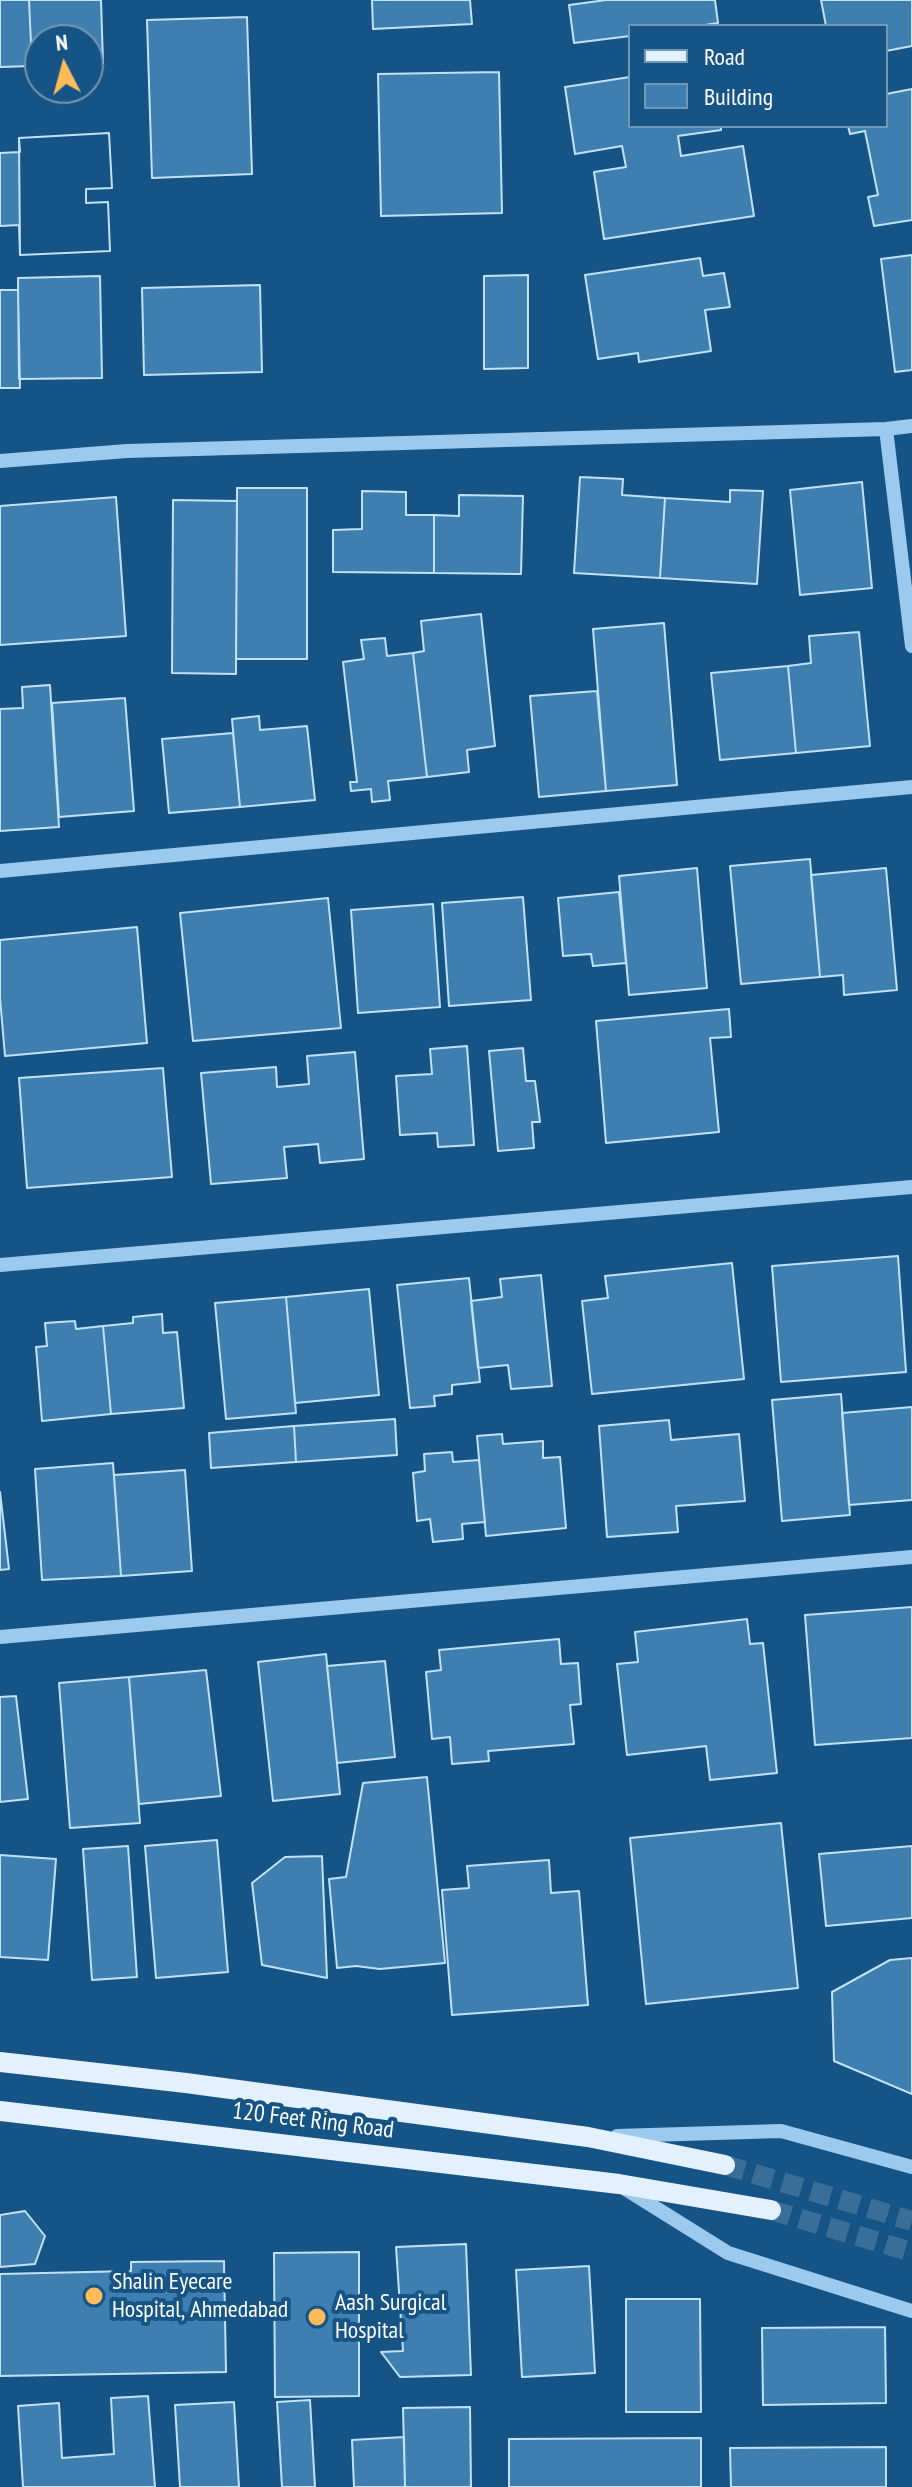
<!DOCTYPE html>
<html>
<head>
<meta charset="utf-8">
<style>
	body { margin:0 }
	#map { position:relative; width:912px; height:2487px; overflow:hidden; background:#165486; font-family:"PT Sans Narrow",sans-serif }
	canvas { display:block }
	.legend { position:absolute; left:628px; top:24px; width:260px; height:104px; box-sizing:border-box; background:#165486; border:2px solid #7398b6; margin:0; padding:10px 14px; list-style:none; font-size:24px; color:#fff }
	.legend li { display:flex; align-items:center; gap:16px; height:40px }
	.legend b { width:40px; border:2px solid #7398b6 }
	.north { position:absolute; left:24px; top:24px; width:80px; height:80px; box-sizing:border-box; background:#165486; border:2px solid #7398b6; border-radius:50%; rotate:354deg; font-size:22px; font-weight:700; line-height:32px; text-align:center; color:#fff }
	.north::after { content:''; display:block; margin:auto; width:28px; height:36px; background:#ffbc59; clip-path:polygon(50% 0,100% 100%,50% 72%,0 100%) }
</style>
</head>
<body>
<div id="map">
<canvas width="912" height="2487"></canvas>
<ul class="legend">
<li><b style="height:10px;background:#e3f1ff"></b>Road</li>
<li><b style="height:22px;background:#3e7fb0"></b>Building</li>
</ul>
<div class="north">N</div>
</div>
<script>
const ctx = document.querySelector('canvas').getContext('2d');
ctx.lineJoin = 'round';
function fillPath(path, color) {
  ctx.fillStyle = color;
  ctx.fill(path, 'evenodd');
}
function shape(rows) {
  const path = new Path2D();
  for (const r of rows) {
    path.moveTo(r[0], r[1]);
    for (let i = 2; i < r.length; i += 2) path.lineTo(r[i], r[i + 1]);
  }
  return path;
}
function stroke(path, color, width, dash) {
  ctx.strokeStyle = color;
  ctx.lineWidth = width;
  ctx.lineCap = dash ? 'butt' : 'round';
  ctx.setLineDash(dash || []);
  ctx.stroke(path);
}
function write(font, color, halo, rows, align = 'center') {
  ctx.font = font + ' "PT Sans Narrow",sans-serif';
  ctx.lineWidth = 8;
  ctx.setLineDash([]);
  ctx.textBaseline = 'middle';
  ctx.strokeStyle = halo;
  ctx.fillStyle = color;
  for (const [text, x, y, turn = 0] of rows) {
    ctx.save();
    ctx.translate(x, y);
    ctx.rotate((+turn || 0) * Math.PI / 180);
    ctx.textAlign = isNaN(turn) ? turn : align;
    if (halo) ctx.strokeText(text, 0, 0);
    ctx.fillText(text, 0, 0);
    ctx.restore();
  }
}
const building = shape([
	[0,0,29,0,32,66,0,67,0,0],
	[29,0,101,0,103,63,88,64,88,40,40,40,40,66,32,66,29,0],
	[372,0,470,0,472,24,373,29,372,0],
	[606,0,715,0,718,23,698,26,630,26,630,36,574,43,569,5,606,0],
	[821,0,912,0,912,46,886,51,886,26,826,26,821,0],
	[247,17,252,174,152,178,147,20,247,17],
	[499,72,502,213,381,216,378,74,499,72],
	[630,77,630,126,721,126,721,130,678,136,681,156,743,146,754,216,604,239,594,172,626,167,622,146,575,154,565,87,630,77],
	[912,89,912,220,874,226,868,197,878,195,865,131,850,134,848,126,886,126,886,94,912,89],
	[109,133,112,188,86,189,86,203,108,202,110,251,20,255,19,225,0,226,0,153,20,152,19,138,109,133],
	[109,133,112,188,86,189,86,203,108,202,110,251,20,255,19,138,109,133],
	[912,255,912,370,895,372,881,259,912,255],
	[700,258,703,276,724,273,730,307,705,310,711,351,639,362,638,353,598,359,585,275,700,258],
	[528,275,528,368,484,369,484,276,528,275],
	[100,276,102,378,19,379,18,278,100,276],
	[260,285,262,372,144,375,142,288,260,285],
	[0,290,18,290,20,388,0,388,0,290],
	[580,477,623,479,622,495,665,498,660,578,574,573,580,477],
	[862,482,872,588,800,595,790,490,862,482],
	[237,488,307,488,307,659,236,659,237,488],
	[730,490,763,491,757,584,660,578,665,498,730,502,730,490],
	[362,491,406,492,406,515,434,515,434,573,333,572,333,530,362,529,362,491],
	[459,495,523,496,521,574,434,573,434,515,459,516,459,495],
	[116,497,126,636,0,645,0,506,116,497],
	[173,500,237,501,236,674,172,673,173,500],
	[481,614,495,746,467,750,469,772,427,777,413,653,424,651,421,621,481,614],
	[664,623,677,785,606,791,593,629,664,623],
	[859,632,870,746,796,753,788,666,811,663,809,636,859,632],
	[385,638,387,656,413,653,427,777,388,781,390,800,372,802,371,789,351,791,350,782,357,782,343,662,364,659,361,640,385,638],
	[788,666,796,753,720,760,711,673,788,666],
	[50,685,59,827,0,831,0,709,23,708,22,687,50,685],
	[597,691,606,791,539,797,530,696,597,691],
	[125,698,134,811,59,817,52,703,125,698],
	[259,716,260,730,307,726,315,800,240,807,232,719,259,716],
	[233,733,240,807,169,813,162,739,233,733],
	[810,859,820,977,741,984,730,866,810,859],
	[697,868,707,988,629,995,619,876,697,868],
	[886,868,897,990,844,995,843,975,820,977,811,875,886,868],
	[619,892,626,963,593,966,591,954,563,956,558,898,619,892],
	[523,897,531,1000,449,1006,442,903,523,897],
	[328,898,341,1028,193,1041,180,913,328,898],
	[433,904,440,1007,358,1013,351,910,433,904],
	[137,927,147,1043,5,1056,0,998,0,940,137,927],
	[729,1009,731,1037,710,1038,719,1132,606,1143,596,1021,729,1009],
	[467,1046,474,1145,438,1147,437,1133,400,1135,396,1076,432,1074,430,1049,467,1046],
	[523,1048,526,1081,535,1081,540,1122,532,1122,534,1148,498,1151,489,1051,523,1048],
	[355,1052,364,1159,320,1163,318,1144,284,1147,287,1178,211,1184,201,1073,276,1067,277,1087,309,1084,307,1056,355,1052],
	[163,1068,172,1177,27,1188,19,1078,163,1068],
	[898,1256,906,1372,781,1382,772,1266,898,1256],
	[732,1263,744,1379,592,1394,582,1301,608,1298,605,1276,732,1263],
	[541,1275,552,1386,511,1389,508,1365,478,1368,471,1301,502,1297,500,1279,541,1275],
	[469,1278,480,1382,452,1385,452,1394,434,1396,435,1406,410,1408,397,1285,469,1278],
	[369,1289,379,1395,295,1403,286,1297,369,1289],
	[286,1297,296,1413,226,1419,215,1303,286,1297],
	[162,1314,163,1333,177,1332,184,1408,111,1414,103,1326,133,1323,133,1317,162,1314],
	[75,1321,76,1329,103,1326,111,1414,42,1421,36,1347,47,1346,45,1323,75,1321],
	[841,1394,850,1515,782,1521,772,1400,841,1394],
	[912,1407,912,1500,849,1505,842,1413,912,1407],
	[395,1419,397,1455,296,1462,294,1426,395,1419],
	[669,1420,671,1440,739,1434,745,1501,676,1506,678,1532,607,1537,599,1426,669,1420],
	[294,1426,296,1462,211,1468,209,1433,294,1426],
	[502,1434,503,1444,543,1441,543,1458,560,1457,566,1528,486,1536,477,1436,502,1434],
	[452,1452,453,1462,479,1460,485,1522,462,1524,463,1539,433,1542,430,1519,417,1521,413,1473,425,1471,424,1454,452,1452],
	[113,1463,121,1576,42,1580,35,1469,113,1463],
	[185,1470,192,1571,121,1576,114,1475,185,1470],
	[0,1492,9,1569,0,1570,0,1492],
	[912,1607,912,1738,815,1745,805,1615,912,1607],
	[747,1619,750,1644,763,1643,777,1773,710,1780,706,1746,627,1755,617,1664,638,1662,635,1632,747,1619],
	[559,1639,561,1664,578,1663,581,1704,570,1705,574,1744,488,1751,489,1761,452,1764,450,1737,432,1739,426,1672,441,1670,439,1650,559,1639],
	[326,1654,340,1794,273,1801,258,1662,326,1654],
	[385,1661,395,1757,337,1763,327,1666,385,1661],
	[206,1670,221,1796,139,1804,129,1677,206,1670],
	[129,1677,140,1823,70,1828,59,1683,129,1677],
	[16,1696,28,1799,0,1802,0,1697,16,1696],
	[427,1777,445,1963,380,1969,356,1966,337,1968,329,1879,346,1877,363,1783,427,1777],
	[781,1823,798,1988,646,2004,630,1838,781,1823],
	[217,1840,228,1972,156,1978,145,1846,217,1840],
	[128,1846,137,1977,92,1980,83,1849,128,1846],
	[912,1846,912,1918,826,1926,819,1854,912,1846],
	[0,1855,56,1859,48,1960,0,1957,0,1855],
	[322,1856,327,1978,262,1965,252,1883,285,1857,322,1856],
	[549,1860,551,1893,579,1891,588,2005,452,2015,442,1890,469,1888,467,1866,549,1860],
	[912,1958,912,2094,834,2061,832,1992,890,1960,912,1958],
	[25,2211,45,2236,35,2264,0,2267,0,2215,25,2211],
	[466,2244,471,2375,400,2377,381,2352,403,2351,396,2247,466,2244],
	[359,2252,359,2396,275,2397,274,2253,359,2252],
	[224,2261,226,2372,0,2376,0,2274,131,2271,131,2262,224,2261],
	[589,2266,595,2373,522,2377,516,2270,589,2266],
	[626,2299,700,2299,701,2412,626,2412,626,2299],
	[885,2327,886,2403,763,2405,762,2328,885,2327],
	[148,2396,155,2487,23,2487,18,2406,59,2403,62,2458,114,2454,111,2398,148,2396],
	[310,2400,315,2487,282,2487,277,2402,310,2400],
	[234,2402,239,2487,180,2487,175,2405,234,2402],
	[470,2407,471,2487,405,2487,403,2408,470,2407],
	[404,2437,405,2487,354,2487,352,2440,404,2437],
	[701,2438,701,2487,509,2487,509,2439,701,2438],
	[886,2447,886,2487,731,2487,730,2448,886,2447]
]);
fillPath(building, '#3e7fb0');
stroke(building, '#c1e2fa', 2);
stroke(shape([
	[725,2165,912,2221],
	[771,2210,912,2252]
]), '#396e98', 20, [20, 10]);
stroke(shape([
	[886,429,912,646],
	[0,461,127,451,886,429,912,426],
	[0,871,912,787],
	[0,1265,912,1187],
	[0,1637,912,1557],
	[617,2136,781,2131,912,2167],
	[624,2188,728,2253,912,2311]
]), '#9ccaee', 14);
stroke(shape([
	[0,2062,186,2083,588,2137,725,2165],
	[0,2111,619,2184,771,2210]
]), '#e3f1ff', 20);
for (const [x, y, r, color] of [
	[94,2296,10,"#ffbc59"],
	[317,2317,10,"#ffbc59"]
]) {
  const dot = new Path2D();
  dot.arc(x, y, r, 0, 2 * Math.PI);
  ctx.fillStyle = color;
  ctx.fill(dot);
  stroke(dot, '#165486', 3);
}
write('24px', '#fff', '#165486', [
	["120 Feet Ring Road",313,2121,7]
]);
write('24px', '#fff', '#165486', [
	["Shalin Eyecare",112,2282],
	["Hospital, Ahmedabad",112,2310],
	["Aash Surgical",335,2303],
	["Hospital",335,2331]
], 'left');
</script>
</body>
</html>
